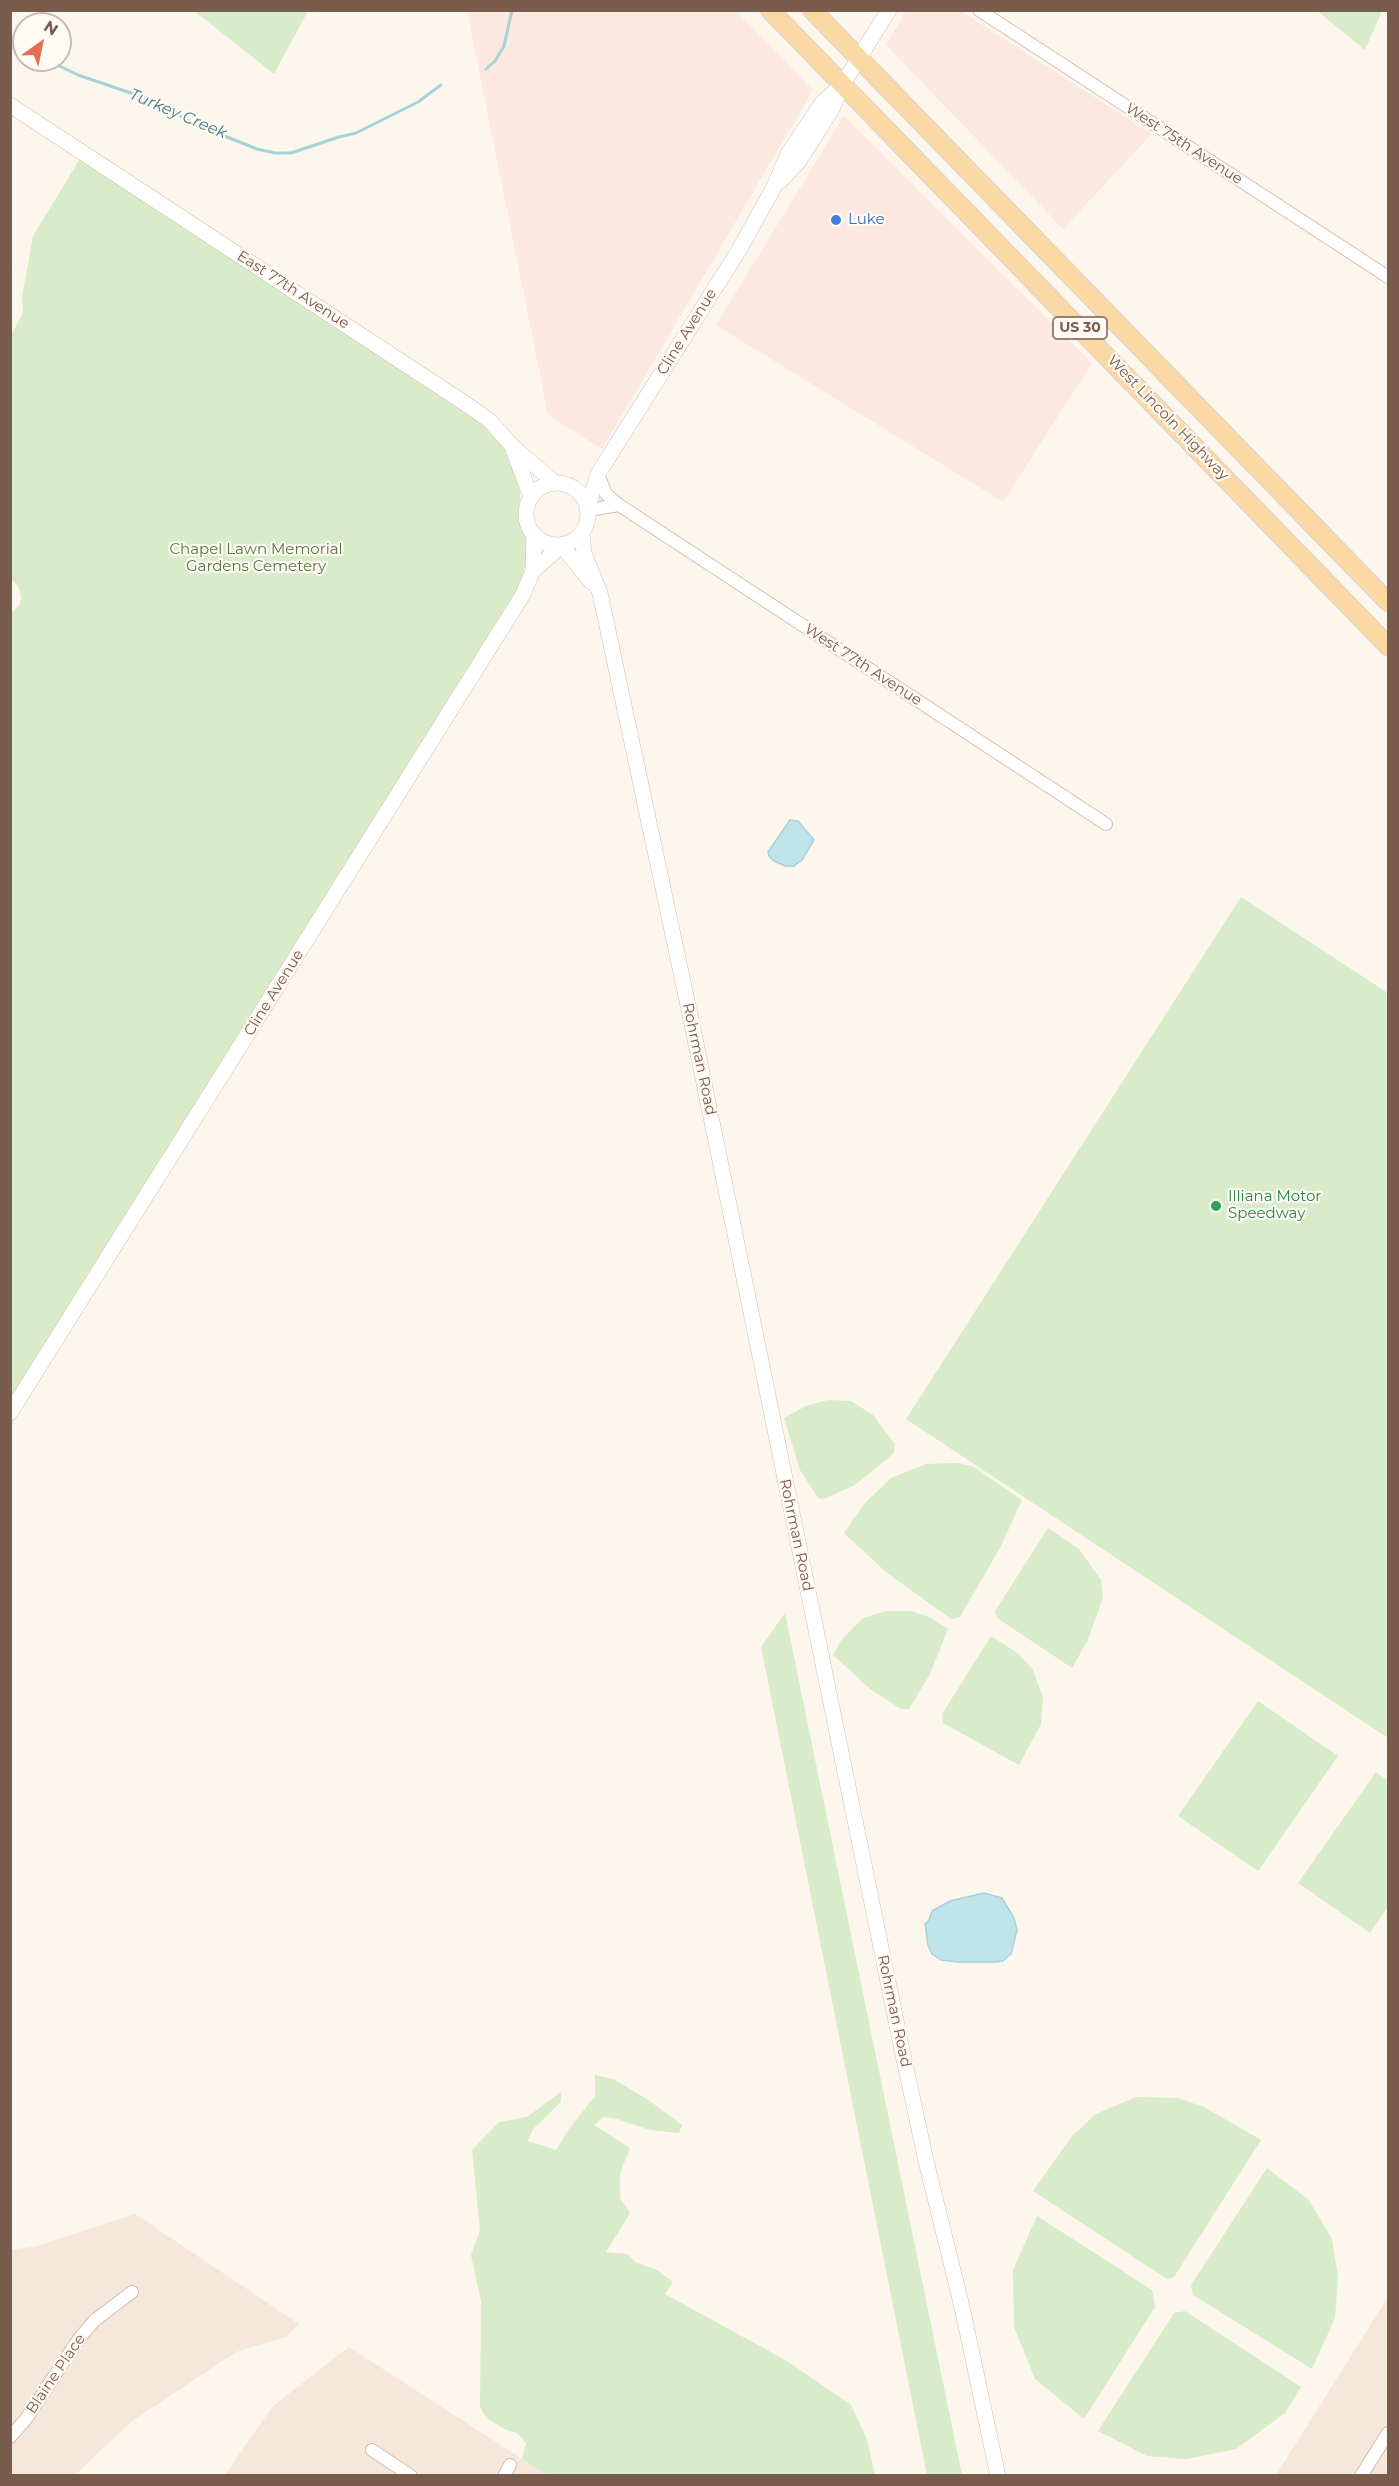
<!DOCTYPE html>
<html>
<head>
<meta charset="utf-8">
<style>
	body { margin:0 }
	#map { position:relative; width:1399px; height:2486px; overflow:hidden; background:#fdf6ec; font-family:Montserrat,sans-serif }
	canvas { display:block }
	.frame { position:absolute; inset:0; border:12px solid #7a5c4d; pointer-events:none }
	.north { position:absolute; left:12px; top:12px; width:60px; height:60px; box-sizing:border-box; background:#fffaf3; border:2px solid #cabbb1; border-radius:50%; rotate:33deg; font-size:16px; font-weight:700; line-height:24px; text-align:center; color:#7a5c4d }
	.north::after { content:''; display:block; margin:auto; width:21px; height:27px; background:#e76f51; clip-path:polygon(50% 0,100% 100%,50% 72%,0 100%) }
</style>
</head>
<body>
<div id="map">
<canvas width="1399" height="2486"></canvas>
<div class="frame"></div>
<div class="north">N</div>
</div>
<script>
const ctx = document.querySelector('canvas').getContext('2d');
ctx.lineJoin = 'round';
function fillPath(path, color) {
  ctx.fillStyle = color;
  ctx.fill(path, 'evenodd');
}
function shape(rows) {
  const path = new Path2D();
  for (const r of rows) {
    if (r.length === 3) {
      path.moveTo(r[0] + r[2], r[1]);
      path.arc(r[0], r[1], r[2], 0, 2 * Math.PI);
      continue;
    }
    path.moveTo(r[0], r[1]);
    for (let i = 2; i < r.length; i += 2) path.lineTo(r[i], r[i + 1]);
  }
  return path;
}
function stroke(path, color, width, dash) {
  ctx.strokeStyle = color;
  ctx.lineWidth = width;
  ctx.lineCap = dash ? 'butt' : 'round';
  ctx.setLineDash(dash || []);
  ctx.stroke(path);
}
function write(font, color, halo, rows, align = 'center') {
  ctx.font = font + ' Montserrat,sans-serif';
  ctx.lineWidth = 4.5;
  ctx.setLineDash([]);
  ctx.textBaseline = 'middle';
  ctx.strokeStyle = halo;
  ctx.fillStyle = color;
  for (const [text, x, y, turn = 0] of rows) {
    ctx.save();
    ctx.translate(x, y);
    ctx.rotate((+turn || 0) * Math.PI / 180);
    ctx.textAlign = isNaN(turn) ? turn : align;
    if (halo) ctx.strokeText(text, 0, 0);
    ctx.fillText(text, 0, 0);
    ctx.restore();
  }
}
fillPath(shape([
	[135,2214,299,2324,286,2337,236,2352,132,2421,75,2475,11,2476,11,2250,37,2246],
	[1388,2297,1388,2475,1276,2475],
	[349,2347,547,2475,224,2476,273,2406]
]), '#f5e8da');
fillPath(shape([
	[467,11,736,11,813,90,602,449,548,415],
	[906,11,961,11,1152,134,1063,229,886,45],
	[844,116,1092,363,1003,502,716,325]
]), '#fde8e0');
fillPath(shape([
	[194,11,308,11,274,74],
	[1317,11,1382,11,1365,50],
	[81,157,489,427,510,455,519,479,521,514,528,536,527,558,519,590,10,1400,10,614,20,605,21,597,18,586,10,578,11,336,23,312,22,296,33,236],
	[1241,897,1388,993,1388,1738,906,1419],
	[828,1400,851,1401,873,1415,895,1444,894,1453,855,1485,824,1499,818,1498,800,1470,784,1418,806,1406],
	[959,1463,974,1467,1022,1500,1000,1548,960,1617,951,1619,886,1572,844,1533,864,1504,891,1478,926,1464],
	[1048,1528,1079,1549,1101,1580,1103,1597,1088,1640,1072,1668,997,1618,995,1611],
	[886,1611,912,1611,931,1618,948,1629,930,1674,909,1709,901,1709,870,1689,833,1655,842,1639,863,1618],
	[785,1613,962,2475,927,2475,761,1647],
	[991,1636,1019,1654,1033,1670,1043,1697,1041,1724,1019,1765,943,1723,942,1714],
	[1258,1701,1338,1756,1258,1871,1178,1816],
	[1376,1772,1388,1781,1388,1906,1370,1933,1298,1883],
	[595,2075,613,2079,650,2101,682,2125,679,2133,650,2130,617,2119,603,2117,594,2125,630,2148,620,2173,620,2198,630,2213,606,2252,628,2254,635,2262,657,2270,673,2282,665,2294,787,2361,851,2405,867,2439,875,2475,547,2475,522,2459,526,2443,517,2433,506,2430,490,2420,483,2413,480,2406,481,2301,471,2255,480,2230,472,2150,499,2122,527,2117,561,2092,561,2102,533,2129,528,2141,556,2150,569,2129,595,2096],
	[1136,2097,1178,2098,1204,2107,1261,2140,1174,2277,1167,2279,1033,2191,1072,2136,1096,2114],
	[1267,2168,1309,2200,1332,2239,1338,2277,1335,2318,1312,2369,1193,2295,1191,2285],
	[1037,2216,1152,2290,1155,2307,1084,2419,1035,2379,1014,2327,1013,2270],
	[1185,2311,1301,2387,1285,2413,1236,2449,1187,2459,1147,2456,1098,2431,1174,2313]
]), '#d8ecc9');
const water = shape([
	[790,820,798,821,814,840,802,860,794,866,785,866,774,861,769,856,768,852,790,820],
	[984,1893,1002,1898,1014,1918,1017,1930,1011,1954,1003,1961,996,1962,958,1962,941,1960,932,1954,928,1945,925,1924,929,1920,932,1911,950,1901,984,1893]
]);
fillPath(water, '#bfe3e8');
stroke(water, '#a5d3da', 1.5);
stroke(shape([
	[10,47,24,51],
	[47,60,78,75,160,103,192,123,257,149,275,153,291,153,339,137,356,133,418,102,441,85],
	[486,69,495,61,504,46,512,10]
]), '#a5d3da', 3);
const minor = shape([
	[979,10,1388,277],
	[598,474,606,494,619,505,1106,824],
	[588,510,619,505],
	[10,2437,26,2419,78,2340,94,2321,132,2292],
	[372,2450,411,2476],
	[504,2476,510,2465],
	[1361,2476,1388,2433]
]);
const tertiary = shape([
	[10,105,472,408,490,421,512,446,555,483],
	[780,181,799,161,832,109,842,85,889,10],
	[513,449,531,497],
	[557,514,31],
	[588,507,598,474,739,250,774,187,788,154,822,103,842,85],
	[582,534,584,553,600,593,692,1024,902,2050,926,2161,962,2307,998,2476],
	[562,546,591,582],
	[533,571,561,546],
	[10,1413,522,596,533,571,534,536]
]);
const primary = shape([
	[770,10,1388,646],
	[812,10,1388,602]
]);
stroke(minor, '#d1beb0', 14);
stroke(tertiary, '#d1beb0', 16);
stroke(primary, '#dad1cd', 20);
stroke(minor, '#fff', 12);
stroke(tertiary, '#fff', 15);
stroke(primary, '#fbd9a5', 18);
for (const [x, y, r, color] of [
	[836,220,6,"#3f7fe0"],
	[1216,1206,6,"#2e9e5b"]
]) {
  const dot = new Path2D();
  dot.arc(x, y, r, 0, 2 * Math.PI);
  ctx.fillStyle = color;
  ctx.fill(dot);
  stroke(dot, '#fffaf3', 2);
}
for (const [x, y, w] of [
	[1080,328,54]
]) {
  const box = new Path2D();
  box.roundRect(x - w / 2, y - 11, w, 22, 4.5);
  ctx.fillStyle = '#fffaf3';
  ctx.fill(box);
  stroke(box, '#7a5c4d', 1.5);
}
write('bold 14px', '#7a5c4d', null, [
	["US 30",1080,328]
]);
write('15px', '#7a5c4d', '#fffaf3', [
	["West 75th Avenue",1184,144,33],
	["East 77th Avenue",293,290,33],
	["Cline Avenue",687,332,-58],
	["West Lincoln Highway",1168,418,46],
	["West 77th Avenue",863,665,33],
	["Cline Avenue",274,993,-58],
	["Rohrman Road",699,1059,78],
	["Rohrman Road",796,1535,78],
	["Rohrman Road",894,2011,78],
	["Blaine Place",56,2374,-56]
]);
write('15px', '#366cbe', '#fffaf3', [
	["Luke",848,220]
], 'left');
write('15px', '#537a41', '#fffaf3', [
	["Chapel Lawn Memorial",256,550],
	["Gardens Cemetery",256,567]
]);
write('15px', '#27864d', '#fffaf3', [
	["Illiana Motor",1228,1197],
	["Speedway",1228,1214]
], 'left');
write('italic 16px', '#437c86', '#fffaf3', [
	["Turkey Creek",178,114,23]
]);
</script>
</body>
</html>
